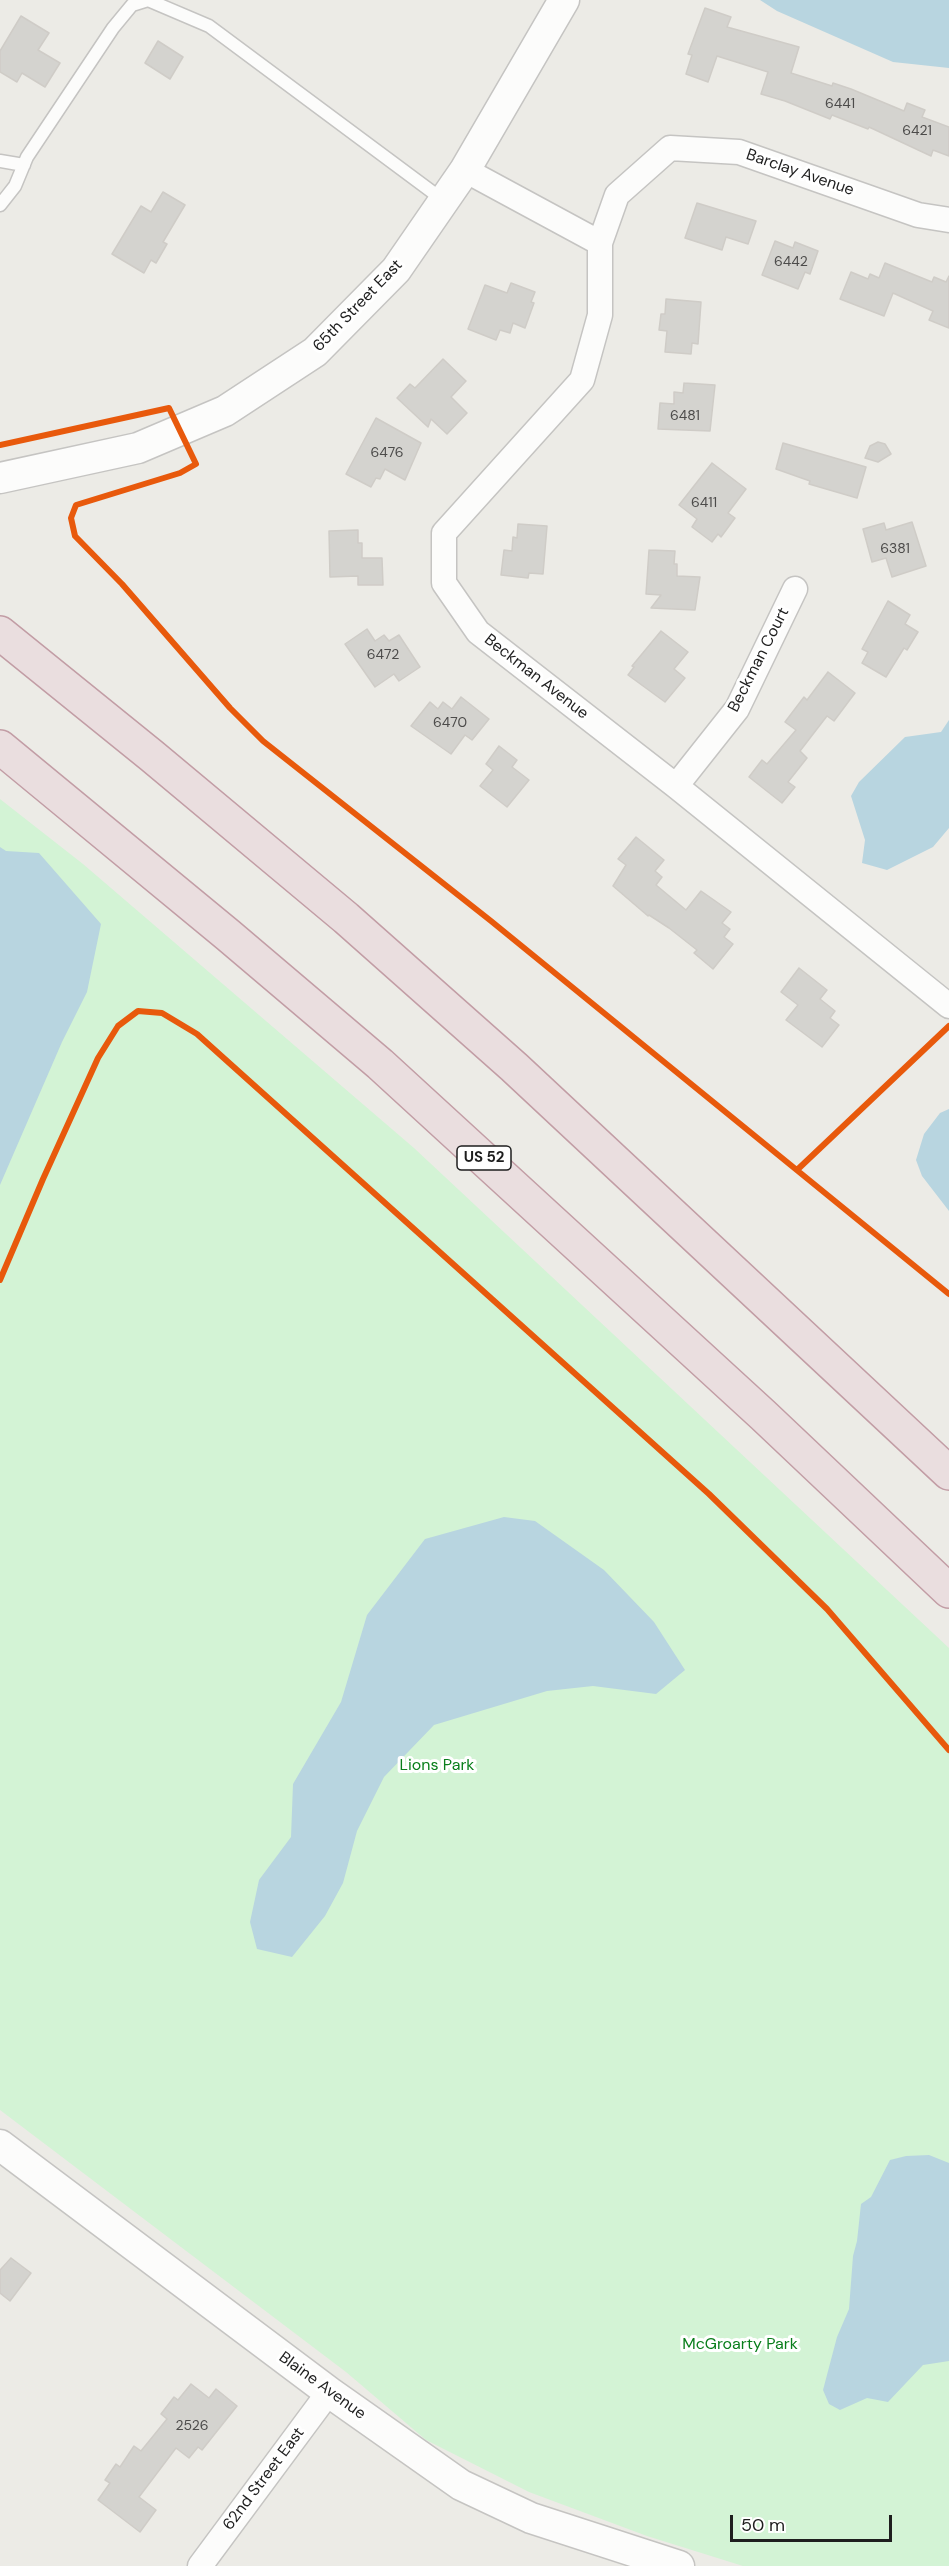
<!DOCTYPE html>
<html>
<head>
<meta charset="utf-8">
<style>
	body { margin:0 }
	#map { position:relative; width:949px; height:2566px; overflow:hidden; background:#ecebe6; font-family:"DM Sans",sans-serif }
	canvas { display:block }
	.scale { position:absolute; left:730px; top:2515px; width:162px; height:27px; box-sizing:border-box; border:3px solid #1e1e1e; border-top:0; padding-left:8px; font-size:18px; line-height:21px; white-space:nowrap; color:#1e1e1e; -webkit-text-stroke:4px #fff; paint-order:stroke }
</style>
</head>
<body>
<div id="map">
<canvas width="949" height="2566"></canvas>
<div class="scale">50 m</div>
</div>
<script>
const ctx = document.querySelector('canvas').getContext('2d');
ctx.lineJoin = 'round';
function fillPath(path, color) {
  ctx.fillStyle = color;
  ctx.fill(path, 'evenodd');
}
function shape(rows) {
  const path = new Path2D();
  for (const r of rows) {
    path.moveTo(r[0], r[1]);
    for (let i = 2; i < r.length; i += 2) path.lineTo(r[i], r[i + 1]);
  }
  return path;
}
function stroke(path, color, width, dash) {
  ctx.strokeStyle = color;
  ctx.lineWidth = width;
  ctx.lineCap = dash ? 'butt' : 'round';
  ctx.setLineDash(dash || []);
  ctx.stroke(path);
}
function write(font, color, halo, rows, align = 'center') {
  ctx.font = font + ' "DM Sans",sans-serif';
  ctx.lineWidth = 6;
  ctx.setLineDash([]);
  ctx.textBaseline = 'middle';
  ctx.strokeStyle = halo;
  ctx.fillStyle = color;
  for (const [text, x, y, turn = 0] of rows) {
    ctx.save();
    ctx.translate(x, y);
    ctx.rotate((+turn || 0) * Math.PI / 180);
    ctx.textAlign = isNaN(turn) ? turn : align;
    if (halo) ctx.strokeText(text, 0, 0);
    ctx.fillText(text, 0, 0);
    ctx.restore();
  }
}
fillPath(shape([
	[0,799,83,864,414,1148,949,1648,949,2566,743,2566,647,2536,529,2492,426,2440,346,2372,0,2110]
]), '#d3f3d5');
fillPath(shape([
	[760,0,949,0,949,68,893,62,777,11],
	[949,720,949,828,933,847,887,870,862,863,865,840,851,796,859,782,905,737,941,732],
	[0,847,6,851,39,853,101,924,87,992,62,1042,0,1185],
	[949,1109,949,1211,922,1176,916,1160,924,1134,940,1113],
	[504,1517,535,1521,604,1570,654,1622,685,1670,656,1694,593,1686,547,1691,434,1725,384,1777,357,1831,343,1883,325,1916,292,1957,257,1949,250,1922,259,1880,291,1837,293,1784,341,1702,367,1615,425,1539],
	[929,2155,949,2163,949,2361,923,2365,888,2402,867,2398,840,2410,829,2404,823,2390,837,2337,849,2309,853,2256,857,2241,861,2204,871,2197,890,2160,906,2156]
]), '#b8d5e0');
const building = shape([
	[705,8,731,17,727,27,799,47,791,73,832,86,833,83,851,89,904,111,907,103,925,110,922,117,949,127,949,156,933,150,931,156,869,127,868,129,832,115,830,119,785,101,761,94,768,72,717,56,708,82,686,74,692,55,688,54,705,8],
	[21,16,49,33,38,50,60,63,45,87,22,73,17,82,0,72,0,51,21,16],
	[158,41,183,57,170,79,145,63,158,41],
	[163,192,185,205,163,242,167,244,156,263,151,260,144,273,112,254,141,206,151,212,163,192],
	[697,203,756,221,748,244,726,237,722,250,685,238,697,203],
	[775,241,793,248,795,242,818,251,810,274,805,272,798,289,762,275,775,241],
	[885,263,932,282,934,277,946,282,949,276,949,328,929,320,933,311,893,293,884,316,840,299,851,272,868,279,870,274,879,278,885,263],
	[511,283,535,292,531,302,534,303,525,328,513,323,510,333,500,330,496,340,468,329,485,285,507,293,511,283],
	[666,299,701,302,698,344,692,343,691,354,665,352,667,331,659,330,661,314,665,314,666,299],
	[443,359,466,381,451,397,467,413,447,434,431,419,428,427,397,398,410,384,415,388,443,359],
	[684,383,715,385,710,431,658,429,660,403,674,404,674,392,683,393,684,383],
	[376,418,421,443,405,480,385,469,380,479,376,478,371,487,346,474,376,418],
	[878,442,885,444,891,454,878,462,865,458,870,446,878,442],
	[783,443,866,467,857,498,809,484,810,481,776,469,783,443],
	[712,463,746,489,728,513,735,518,721,537,718,534,712,542,692,527,697,519,679,505,712,463],
	[912,522,926,566,892,577,886,558,872,562,863,529,884,523,886,530,912,522],
	[518,524,547,526,543,574,529,573,528,578,501,575,504,550,512,551,513,537,517,538,518,524],
	[358,530,358,543,362,543,362,558,382,558,383,585,358,585,358,576,330,577,329,531,358,530],
	[649,550,675,551,674,564,677,564,677,576,700,577,695,610,651,608,661,595,646,594,649,550],
	[888,601,910,615,905,624,918,632,907,650,904,648,886,677,862,663,868,652,862,649,888,601],
	[367,629,375,641,384,635,389,641,399,635,420,667,399,681,394,674,375,687,345,644,367,629],
	[661,631,688,652,674,669,685,678,665,702,628,675,634,667,632,666,661,631],
	[828,672,855,693,834,721,827,716,800,751,807,758,788,782,795,787,782,803,749,777,762,760,767,764,796,730,785,722,804,697,807,700,828,672],
	[461,697,489,719,472,740,465,735,451,754,411,726,430,702,438,709,443,702,452,709,461,697],
	[499,746,517,760,512,767,529,780,507,807,480,786,493,770,486,764,499,746],
	[636,837,664,860,655,871,662,877,656,885,686,910,701,891,731,912,722,923,730,929,724,937,733,944,713,969,694,953,697,950,669,928,649,915,648,916,613,886,626,865,618,859,636,837],
	[799,968,827,990,820,999,835,1011,830,1018,839,1025,822,1047,786,1020,798,1005,781,992,799,968],
	[11,2258,31,2273,10,2301,0,2293,0,2270,11,2258],
	[191,2384,209,2398,216,2389,237,2406,202,2450,198,2447,189,2458,176,2448,139,2497,156,2510,140,2532,98,2500,110,2483,105,2480,116,2464,120,2467,134,2446,141,2451,167,2419,161,2414,174,2397,178,2400,191,2384]
]);
fillPath(building, '#d4d3cf');
stroke(building, '#cfccc7', 1.5);
const service = shape([
	[0,161,24,165],
	[0,205,15,186,27,157,113,28,132,5,148,0,209,26,443,200]
]);
const minor = shape([
	[465,170,600,243],
	[949,220,918,215,739,152,670,148,617,195,600,243,600,315,582,380,444,533,444,583,478,632,676,786,949,1006],
	[676,786,737,709,795,589],
	[200,2566,329,2392]
]);
const tertiary = shape([
	[0,478,138,448,225,411,315,352,396,270,465,170,564,0],
	[0,2145,329,2392,461,2485,531,2518,679,2566]
]);
const motorway = shape([
	[0,633,152,756,346,918,514,1067,949,1473],
	[0,747,228,935,380,1064,763,1415,949,1591]
]);
stroke(service, '#c5c4c2', 15);
stroke(minor, '#c5c4c2', 27);
stroke(tertiary, '#c5c4c2', 33);
stroke(motorway, '#c29da5', 36);
stroke(service, '#fcfcfb', 12);
stroke(minor, '#fcfcfb', 24);
stroke(tertiary, '#fcfcfb', 30);
stroke(motorway, '#eadedf', 33);
stroke(shape([
	[0,445,169,408,196,464,180,473,76,505,71,518,75,536,122,584,230,708,263,741,491,921,949,1294],
	[797,1170,949,1026],
	[0,1280,43,1179,98,1058,118,1026,138,1011,162,1013,197,1034,709,1494,827,1609,949,1750]
]), '#e8590c', 6);
write('14px', '#4c4b4a', null, [
	["6441",840,104],
	["6421",917,131],
	["6442",791,262],
	["6481",685,416],
	["6476",387,453],
	["6411",704,503],
	["6381",895,549],
	["6472",383,655],
	["6470",450,723],
	["2526",192,2426]
]);
for (const [x, y, w] of [
	[484,1158,54]
]) {
  const box = new Path2D();
  box.roundRect(x - w / 2, y - 12, w, 24, 4.5);
  ctx.fillStyle = '#fff';
  ctx.fill(box);
  stroke(box, '#1e1e1e', 1.5);
}
write('bold 15px', '#1e1e1e', null, [
	["US 52",484,1158]
]);
write('16px', '#1e1e1e', '#fff', [
	["Barclay Avenue",800,173,19],
	["65th Street East",358,306,-46],
	["Beckman Court",759,660,-63],
	["Beckman Avenue",536,677,38],
	["Blaine Avenue",322,2386,36],
	["62nd Street East",264,2479,-53]
]);
write('16px', '#097e1b', '#fff', [
	["Lions Park",437,1766],
	["McGroarty Park",740,2345]
]);
</script>
</body>
</html>
